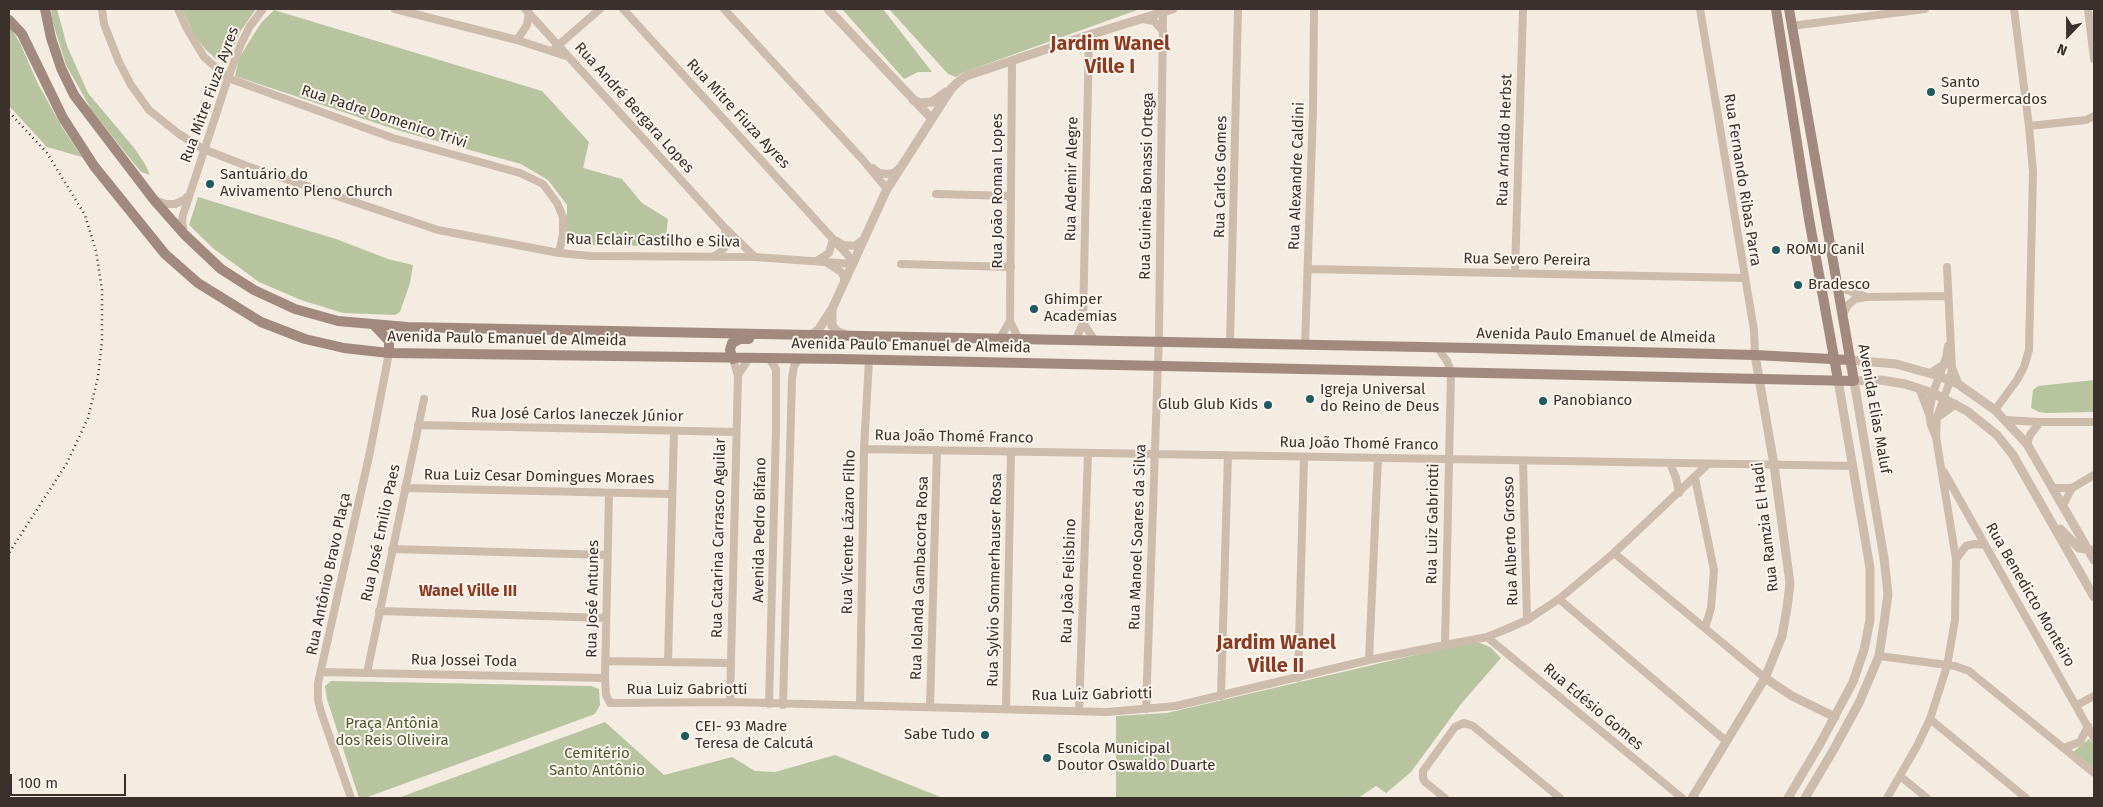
<!DOCTYPE html>
<html>
<head>
<meta charset="utf-8">
<style>
	body { margin:0 }
	#map { position:relative; width:2103px; height:807px; overflow:hidden; background:#f4ebe1; font-family:"Fira Sans",sans-serif }
	canvas { display:block }
	.frame { position:absolute; inset:0; border:10px solid #3b302b; pointer-events:none }
	.north { position:absolute; left:2043px; top:10px; width:50px; height:50px; -webkit-text-stroke:4px #fbf5ee; paint-order:stroke; rotate:202deg; font-size:14px; font-weight:700; line-height:20px; text-align:center; color:#3b302b }
	.north::after { content:''; display:block; margin:auto; width:18px; height:22px; background:#3b302b; clip-path:polygon(50% 0,100% 100%,50% 72%,0 100%) }
	.scale { position:absolute; left:10px; top:774px; width:116px; height:22px; box-sizing:border-box; border:2px solid #3b302b; border-top:0; padding-left:6px; font-size:15px; line-height:18px; white-space:nowrap; color:#3b302b; -webkit-text-stroke:4px #fbf5ee; paint-order:stroke }
</style>
</head>
<body>
<div id="map">
<canvas width="2103" height="807"></canvas>
<div class="frame"></div>
<div class="north">N</div>
<div class="scale">100 m</div>
</div>
<script>
const ctx = document.querySelector('canvas').getContext('2d');
ctx.lineJoin = 'round';
function fillPath(path, color) {
  ctx.fillStyle = color;
  ctx.fill(path, 'evenodd');
}
function shape(rows) {
  const path = new Path2D();
  for (const r of rows) {
    path.moveTo(r[0], r[1]);
    for (let i = 2; i < r.length; i += 2) path.lineTo(r[i], r[i + 1]);
  }
  return path;
}
function stroke(path, color, width, dash) {
  ctx.strokeStyle = color;
  ctx.lineWidth = width;
  ctx.lineCap = dash ? 'butt' : 'round';
  ctx.setLineDash(dash || []);
  ctx.stroke(path);
}
function write(font, color, halo, rows, align = 'center') {
  ctx.font = font + ' "Fira Sans",sans-serif';
  ctx.lineWidth = 4;
  ctx.setLineDash([]);
  ctx.textBaseline = 'middle';
  ctx.strokeStyle = halo;
  ctx.fillStyle = color;
  for (const [text, x, y, turn = 0] of rows) {
    ctx.save();
    ctx.translate(x, y);
    ctx.rotate((+turn || 0) * Math.PI / 180);
    ctx.textAlign = isNaN(turn) ? turn : align;
    if (halo) ctx.strokeText(text, 0, 0);
    ctx.fillText(text, 0, 0);
    ctx.restore();
  }
}
fillPath(shape([
	[51,9,57,9,67,46,88,93,135,149,145,164,150,175,141,172,120,146,91,109,78,86,66,65,52,20],
	[182,9,256,9,240,32,230,56,224,61,216,59,206,50,195,36],
	[842,9,883,9,932,72,918,72,904,79],
	[889,9,1140,9,962,73,956,77,948,74],
	[274,10,542,91,589,142,583,168,622,179,642,203,668,219,665,246,567,245,567,205,548,180,521,164,400,131,235,76,239,59,247,45,261,23],
	[9,25,20,43,38,84,62,127,82,157,47,147,9,106],
	[198,197,336,239,388,259,413,265,410,283,400,312,395,315,343,313,301,300,259,282,214,249,189,225],
	[2094,380,2094,412,2046,413,2039,412,2031,408,2033,390,2038,386],
	[1471,642,1480,643,1490,647,1501,658,1461,704,1411,772,1386,793,1376,786,1358,798,1116,798,1116,716,1167,713],
	[331,681,591,686,599,689,600,705,595,714,365,798,359,798,327,699,325,686],
	[605,722,664,775,732,757,755,771,775,772,835,755,943,798,398,798],
	[2089,739,2094,744,2094,768,2073,752]
]), '#b8c4a0');
stroke(shape([
	[102,9,104,24,119,62,131,85,149,110,179,134,203,149,247,166,438,230,559,253,591,256,755,257,853,264],
	[178,9,186,27,204,57,228,78,393,138,520,173,543,184,557,203,563,217,563,234,559,253],
	[395,9,517,40,566,56],
	[525,9,723,226,755,257],
	[623,9,854,262],
	[724,9,862,159,887,189],
	[1700,9,1754,330,1755,355],
	[2088,9,2094,59],
	[1142,19,1154,21,1163,31],
	[1791,26,1925,9],
	[517,40,527,25,529,13],
	[555,48,600,9],
	[2029,126,2086,120,2094,116],
	[873,168,879,173,887,174,894,173,898,169],
	[936,194,1011,196],
	[155,200,165,204,175,204,184,200,188,196],
	[184,234,182,221,183,215,228,78,241,44,250,26,263,9],
	[837,241,843,245,855,246,864,239],
	[714,256,720,253,727,244,728,239,724,227],
	[818,260,829,253,833,239],
	[827,263,841,272,844,277,844,283],
	[901,264,1011,267],
	[1308,269,1745,278],
	[1515,273,1523,9],
	[1837,282,1844,289,1864,296],
	[1842,316,1848,305,1855,299,1866,297,1948,296],
	[1010,321,1012,61],
	[1083,323,1089,35],
	[1000,338,1010,321,1018,338],
	[1076,339,1083,323,1094,339],
	[1230,343,1238,9],
	[1305,345,1313,110,1314,9],
	[769,358,776,369,776,429,769,704],
	[733,359,738,375,749,358],
	[1995,410,2017,380,2024,367,2029,350,2033,172,2029,126,2014,9],
	[2005,420,2040,422,2030,435,2027,444],
	[2040,422,2094,422],
	[418,425,735,432],
	[1935,435,1931,425,1929,413,1933,393,1946,358,1948,346],
	[864,449,1853,466],
	[1523,461,1527,620],
	[1670,463,1676,478,1679,493],
	[1944,472,2094,738],
	[1695,478,1714,570,1711,608,1705,628],
	[405,488,671,494],
	[2053,488,2072,488,2063,505],
	[2072,488,2094,475],
	[609,493,605,678,606,695,610,703,730,702,1107,712,1176,706,1369,660,1445,645,1451,372,1447,361,1437,347],
	[392,549,607,555],
	[1614,553,1765,678],
	[1956,559,1966,546,1974,544,1985,545],
	[1559,599,1726,741],
	[379,611,606,618],
	[1487,637,1682,798],
	[1445,645,1487,637,1509,628,1527,620,1559,599,1614,553,1708,464],
	[1879,656,1955,666,1969,671,2094,773],
	[1369,660,1378,458],
	[606,661,730,663],
	[668,662,674,431],
	[321,672,605,678],
	[367,673,424,399],
	[1298,678,1304,457],
	[1221,696,1228,455],
	[730,702,738,375],
	[783,705,792,378,794,366,799,359],
	[860,705,864,449,869,360],
	[2077,705,2094,696],
	[930,707,937,450],
	[1006,709,1011,452],
	[1146,709,1159,334,1163,12],
	[1079,711,1088,453],
	[1930,719,2026,798],
	[2063,748,2080,742,2088,726],
	[1900,776,1927,798],
	[351,798,321,712,318,700,318,683,370,452,389,353],
	[1445,798,1425,782,1423,778,1423,771,1455,727,1464,723,1473,726,1560,798],
	[1887,798,1917,746,1930,719,1947,666,1955,620,1956,559,1936,437,1937,417,1950,381,1952,369,1947,267]
]), '#cdbbac', 8);
stroke(shape([
	[828,9,931,118],
	[913,100,920,103,932,102,946,92],
	[832,310,832,326,838,332,844,334],
	[813,334,819,329,832,309,887,189,951,89,958,82,966,76,1089,35,1173,9],
	[1850,360,1896,364,1939,376,1958,384,1995,410,2027,444,2094,560],
	[1952,369,1958,384],
	[1931,373,1944,365],
	[1920,389,1929,413],
	[1937,417,1955,404],
	[2060,529,2079,548,2091,550],
	[1765,678,1792,696,1835,717],
	[1692,798,1765,678,1782,636,1787,608,1790,583,1774,465,1755,355],
	[1788,798,1820,744,1853,682,1864,650,1870,620,1870,568,1838,380],
	[1805,798,1834,749,1859,703,1879,656,1884,623,1888,594,1884,558,1854,381,1881,380,1905,384,1933,393,1967,411,1997,435,2013,455,2094,597]
]), '#cdbbac', 9);
stroke(shape([
	[45,9,51,38,61,68,74,95,154,200,184,234,221,269,254,290,295,309,338,321,407,327,1473,348,1755,355,1850,360],
	[1776,9,1809,219,1838,380],
	[9,20,22,34,63,118,94,166,165,254,198,283,261,322,305,339,344,348,389,353,840,359,1854,381,1789,9],
	[374,325,389,341,389,353],
	[733,359,730,350,732,343,740,339,749,339]
]), '#a18a7d', 10);
stroke(shape([
	[9,112,47,153,85,215,96,251,102,290,102,341,98,377,88,418,67,463,9,553]
]), '#3b302b', 2.5, [1, 4]);
for (const [x, y, r, color] of [
	[1931,92,5,"#1f5a5e"],
	[210,184,5,"#1f5a5e"],
	[1776,250,5,"#1f5a5e"],
	[1798,285,5,"#1f5a5e"],
	[1034,309,5,"#1f5a5e"],
	[1310,399,5,"#1f5a5e"],
	[1543,401,5,"#1f5a5e"],
	[1268,405,5,"#1f5a5e"],
	[985,735,5,"#1f5a5e"],
	[685,736,5,"#1f5a5e"],
	[1047,758,5,"#1f5a5e"]
]) {
  const dot = new Path2D();
  dot.arc(x, y, r, 0, 2 * Math.PI);
  ctx.fillStyle = color;
  ctx.fill(dot);
  stroke(dot, '#fbf5ee', 2);
}
write('15px', '#3b302b', '#fbf5ee', [
	["Santo",1941,83],
	["Supermercados",1941,100],
	["Santuário do",220,175],
	["Avivamento Pleno Church",220,192],
	["ROMU Canil",1786,250],
	["Bradesco",1808,285],
	["Ghimper",1044,300],
	["Academias",1044,317],
	["Igreja Universal",1320,390],
	["do Reino de Deus",1320,407],
	["Panobianco",1553,401],
	["Glub Glub Kids",1258,405,"right"],
	["CEI- 93 Madre",695,727],
	["Teresa de Calcutá",695,744],
	["Sabe Tudo",975,735,"right"],
	["Escola Municipal",1057,749],
	["Doutor Oswaldo Duarte",1057,766]
], 'left');
write('15px', '#3b302b', '#fbf5ee', [
	["Rua Mitre Fiuza Ayres",210,95,-70],
	["Rua André Bergara Lopes",634,108,48],
	["Rua Mitre Fiuza Ayres",738,114,47],
	["Rua Padre Domenico Trivi",384,117,18],
	["Rua Arnaldo Herbst",1505,140,-88],
	["Rua Alexandre Caldini",1297,176,-88],
	["Rua Carlos Gomes",1221,177,-89],
	["Rua Ademir Alegre",1072,179,-89],
	["Rua Fernando Ribas Parra",1742,180,81],
	["Rua Guineia Bonassi Ortega",1147,186,-89],
	["Rua João Roman Lopes",998,191,-90],
	["Rua Eclair Castilho e Silva",653,241,1],
	["Rua Severo Pereira",1527,260,1],
	["Avenida Paulo Emanuel de Almeida",1596,336,1],
	["Avenida Paulo Emanuel de Almeida",507,339,1],
	["Avenida Paulo Emanuel de Almeida",911,346,1],
	["Avenida Elias Maluf",1874,409,80],
	["Rua José Carlos Ianeczek Júnior",577,415,1],
	["Rua João Thomé Franco",954,437,1],
	["Rua João Thomé Franco",1359,444,1],
	["Rua Luiz Cesar Domingues Moraes",539,477,1],
	["Rua Luiz Gabriotti",1433,524,-89],
	["Rua Ramzia El Hadi",1766,527,-97],
	["Avenida Pedro Bifano",760,530,-89],
	["Rua Vicente Lázaro Filho",849,532,-89],
	["Rua José Emilio Paes",381,533,-78],
	["Rua Manoel Soares da Silva",1138,537,-88],
	["Rua Catarina Carrasco Aguilar",719,538,-89],
	["Rua Alberto Grosso",1511,541,-92],
	["Rua Antônio Bravo Plaça",329,574,-78],
	["Rua Iolanda Gambacorta Rosa",920,578,-88],
	["Rua Sylvio Sommerhauser Rosa",995,580,-89],
	["Rua João Felisbino",1069,581,-88],
	["Rua Benedicto Monteiro",2030,595,60],
	["Rua José Antunes",593,599,-89],
	["Rua Jossei Toda",464,661,1],
	["Rua Luiz Gabriotti",687,690],
	["Rua Luiz Gabriotti",1092,695,-1],
	["Rua Edésio Gomes",1593,707,40]
]);
write('15px', '#4a5a2e', '#fbf5ee', [
	["Praça Antônia",392,724],
	["dos Reis Oliveira",392,741],
	["Cemitério",597,754],
	["Santo Antônio",597,771]
]);
write('bold 16px', '#8c3b22', '#fbf5ee', [
	["Wanel Ville III",468,592]
]);
write('bold 20px', '#8c3b22', '#fbf5ee', [
	["Jardim Wanel",1110,44],
	["Ville I",1110,67],
	["Jardim Wanel",1276,643],
	["Ville II",1276,666]
]);
</script>
</body>
</html>
